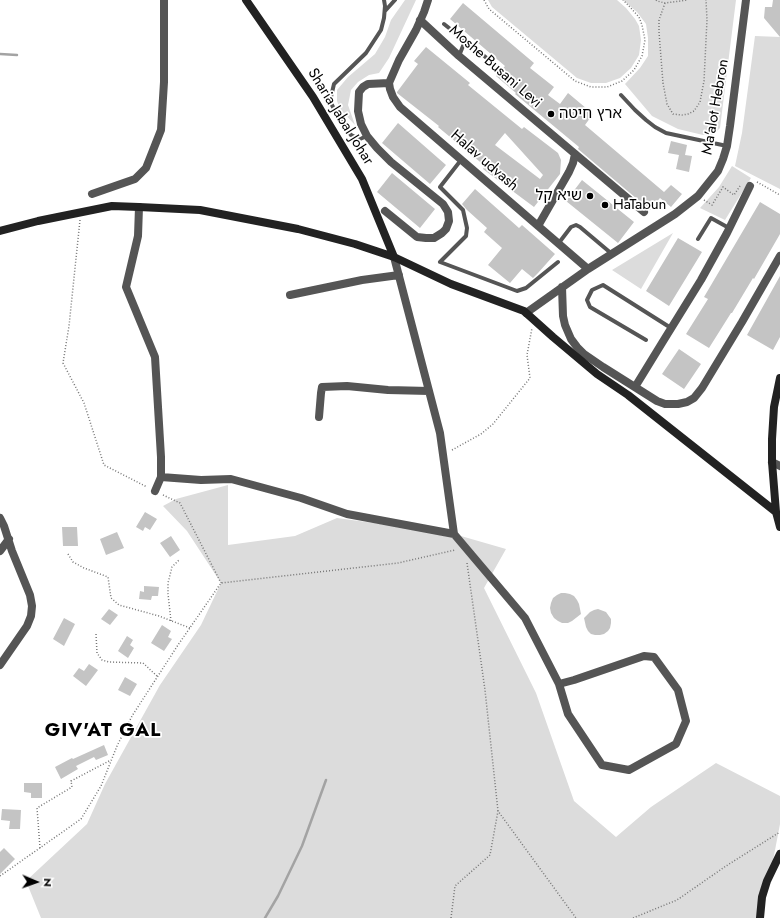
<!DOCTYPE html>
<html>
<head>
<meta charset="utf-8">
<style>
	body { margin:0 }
	#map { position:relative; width:780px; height:918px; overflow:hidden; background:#fff; font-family:Jost,sans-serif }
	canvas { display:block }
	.north { position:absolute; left:16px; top:862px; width:40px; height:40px; -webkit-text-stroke:3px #fff; paint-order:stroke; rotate:92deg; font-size:11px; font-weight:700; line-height:16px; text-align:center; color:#000 }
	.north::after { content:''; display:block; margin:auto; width:14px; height:18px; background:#000; clip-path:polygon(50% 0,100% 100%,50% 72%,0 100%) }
</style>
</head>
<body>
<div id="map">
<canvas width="780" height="918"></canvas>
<div class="north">N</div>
</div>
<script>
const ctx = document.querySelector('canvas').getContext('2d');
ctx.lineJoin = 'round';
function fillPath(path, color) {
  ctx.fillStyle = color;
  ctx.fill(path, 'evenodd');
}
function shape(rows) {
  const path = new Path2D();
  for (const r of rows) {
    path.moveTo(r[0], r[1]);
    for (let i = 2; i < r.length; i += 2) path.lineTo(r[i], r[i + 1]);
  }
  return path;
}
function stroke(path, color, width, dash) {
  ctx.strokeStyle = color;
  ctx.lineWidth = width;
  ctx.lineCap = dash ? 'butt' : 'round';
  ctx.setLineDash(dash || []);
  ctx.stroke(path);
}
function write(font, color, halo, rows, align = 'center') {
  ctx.font = font + ' Jost,"Noto Sans Hebrew",sans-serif';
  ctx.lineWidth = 3.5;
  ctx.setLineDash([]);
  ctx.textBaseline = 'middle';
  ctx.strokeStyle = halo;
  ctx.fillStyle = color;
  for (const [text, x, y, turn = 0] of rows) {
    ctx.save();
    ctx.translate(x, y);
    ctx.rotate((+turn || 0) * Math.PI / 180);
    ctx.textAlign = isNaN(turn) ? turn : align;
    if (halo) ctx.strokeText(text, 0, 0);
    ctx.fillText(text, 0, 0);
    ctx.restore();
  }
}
fillPath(shape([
	[405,0,416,0,389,58,379,73,369,75,358,82,351,90,348,105,355,125,340,109,337,101,337,90,348,77,375,54,385,37,391,20],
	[488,0,617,0,626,8,635,19,639,26,641,40,639,55,631,68,620,78,606,83,591,83,577,78,492,7],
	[623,0,736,0,720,128,713,135,703,135,678,129,652,116,625,84,640,68,648,56,648,38,646,24,637,12],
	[755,36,780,37,780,189,735,166,742,133],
	[732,166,751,178,725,220,700,208,719,187],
	[673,233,641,289,612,270],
	[228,485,228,545,295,536,337,518,454,534,506,549,484,588,536,693,574,801,616,837,651,807,716,763,780,796,780,824,762,918,41,918,26,881,87,824,105,784,160,685,201,625,221,583,187,531,163,506,176,499]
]), '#dcdcdc');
stroke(shape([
	[0,54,17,55],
	[265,918,278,896,302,846,326,780]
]), '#a3a3a3', 2.5);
fillPath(shape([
	[773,0,780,0,780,37,764,18,765,7,772,7],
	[463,3,534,63,530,68,554,87,548,95,560,104,568,93,593,114,585,125,664,192,671,185,682,194,671,207,660,198,650,210,578,149,579,147,515,94,516,93,496,76,505,66,450,19],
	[426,47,470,83,468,85,522,129,524,127,558,153,561,160,560,174,534,207,483,169,485,166,438,127,439,126,397,93,397,92,418,64,414,61],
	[505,133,543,175,540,179,495,145],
	[398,123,446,165,430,184,382,143],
	[671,141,687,145,685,155,692,156,689,172,676,169,679,155,668,153],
	[392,173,435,209,420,228,377,192],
	[582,180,634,222,618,243,566,201],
	[475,189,519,228,522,225,555,254,538,273,533,278,522,269,510,283,488,265,502,248,484,232,487,228,467,210,462,204],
	[760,202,780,214,780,234,754,279,753,278,732,313,731,313,709,348,686,334,708,299,704,297],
	[678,238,702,252,669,306,646,291],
	[780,276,780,337,773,350,747,335],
	[679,349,701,364,684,389,662,374],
	[145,512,157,519,150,530,145,527,143,531,136,527],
	[62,527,77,527,78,546,63,546],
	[117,532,124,548,106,555,100,539],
	[171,536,180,550,170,557,160,543],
	[144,586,159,587,158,596,152,596,151,600,139,599,140,591,144,592],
	[561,593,565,593,570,594,574,596,577,600,579,604,581,614,572,621,568,623,562,623,558,621,554,618,551,613,550,608,551,603,553,598,557,595],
	[109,609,118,615,110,625,101,619],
	[598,609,606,612,611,619,611,623,610,628,608,631,604,634,600,635,595,635,591,634,588,631,586,627,584,618,590,612,594,610],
	[64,618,75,624,64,646,53,639],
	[162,625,171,631,168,637,172,639,164,651,151,643],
	[127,636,133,640,130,645,134,648,128,658,118,651],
	[89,664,98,670,86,686,73,676,79,668,84,671],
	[125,677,137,684,130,696,118,690],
	[104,745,108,755,96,760,94,757,76,766,78,769,61,779,55,767,72,758,73,759],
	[24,783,42,783,42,798,31,798,31,793,24,792],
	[2,809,21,810,20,829,9,829,10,821,1,820],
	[4,848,15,859,0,874,0,852]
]), '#c4c4c4');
stroke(shape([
	[484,0,489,9,575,81,591,87,607,87,622,81,634,70,642,56,645,40,642,25,639,17,628,5,623,0],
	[656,0,657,1,665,3,688,0],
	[665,3,659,20,659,32,663,83,667,104,673,114,682,115,688,114,694,111,700,102,704,81,707,20,706,0],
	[757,182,780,195],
	[704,200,712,205,723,187,734,195,740,186],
	[80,220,69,326,63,363,84,403,104,465,147,487],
	[452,450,481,434,493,424,530,378,527,355,532,328],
	[163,495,180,503,221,583],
	[68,554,73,562,84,568,108,577,111,598,119,605,159,616,190,628],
	[467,563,485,690,498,811,576,918],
	[171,621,168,594,168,583,172,567,180,559],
	[96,634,97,653,102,660,109,662,143,663,157,676],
	[40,848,37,808,72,787,71,781,111,760],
	[0,876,81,819,101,786,117,746,132,716,178,645,221,583,398,563,455,550],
	[451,918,455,886,490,855,498,811],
	[633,918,677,900,726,866,780,832]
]), '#777', 1.5, [1, 2]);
stroke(shape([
	[385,11,395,0],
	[444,24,493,63],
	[459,56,465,41],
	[621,95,635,110,646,120,655,127,666,133,727,146],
	[367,136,360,139,351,135,337,115,330,101,334,84,366,53,381,30,384,18,385,6,384,0],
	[461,160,440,187,463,210,467,228,466,236,440,262,517,291,526,288,558,262],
	[698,239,711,218,729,228],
	[558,244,571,227,576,225,580,227,612,254],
	[646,340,590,307,587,300,592,290,603,285,671,328]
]), '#555', 4);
stroke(shape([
	[420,20,459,56,644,212],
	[389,83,390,89,393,97,400,107,588,269],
	[92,194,135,179,146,168,161,130,164,82,164,0],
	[139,207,138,236,126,287,155,357,161,457,161,477,155,491],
	[385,211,417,237,426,238,434,238,442,233,446,229,449,221,448,212,443,204,391,162,377,148,367,136,361,124,358,111,359,92,363,87,368,84,389,83,399,60,416,30,424,12,428,0],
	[538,226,569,172,573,163,575,154],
	[394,257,440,433,454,534,525,618,559,684,568,714,602,765,629,770,676,744,686,721,678,690,654,657,644,656,574,680,559,684],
	[562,287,563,316,565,325,571,339,577,347,584,354,603,367,657,401,665,404,678,404,687,402,694,398,702,388,742,322,780,256],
	[290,295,362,280,399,275],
	[526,313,588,269,675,214,698,196,718,171,723,159,727,146,730,126,746,0],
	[635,387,662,343,701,280,727,233,750,186],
	[319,417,321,393,322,387,347,386,388,390,429,391],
	[772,462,780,466],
	[161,477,201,480,231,479,301,498,347,514,454,534],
	[0,518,4,526,12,551,30,595,32,606,31,616,27,626,0,665],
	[0,551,9,539]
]), '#555', 8);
stroke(shape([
	[246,0,313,97,362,179,394,257],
	[0,231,38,221,112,206,139,207,200,210,298,229,355,244,394,257,451,284,524,311,553,337,597,374,628,395,776,512],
	[780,378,774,407,772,439,772,462,776,512,780,527],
	[760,918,762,897,767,881,780,854]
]), '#222', 8);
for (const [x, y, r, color] of [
	[551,114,4,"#000"],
	[590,196,4,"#000"],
	[605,205,4,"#000"]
]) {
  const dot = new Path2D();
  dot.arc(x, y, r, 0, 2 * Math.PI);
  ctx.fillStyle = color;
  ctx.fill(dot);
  stroke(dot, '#fff', 1.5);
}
write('15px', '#000', '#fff', [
	["Moshe Busani Levi",495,67,41],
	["Ma'alot Hebron",716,107,-80],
	["Sharia Jabal Johar",340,117,58],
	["Halav udvash",484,161,41]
]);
write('15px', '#000', '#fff', [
	["ארץ חיטה",559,114],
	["שיא קל",582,196,"right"],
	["HaTabun",613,205]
], 'left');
ctx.letterSpacing = '1px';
write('bold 19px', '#000', '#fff', [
	["GIV'AT GAL",103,731]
]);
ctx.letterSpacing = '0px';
</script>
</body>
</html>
